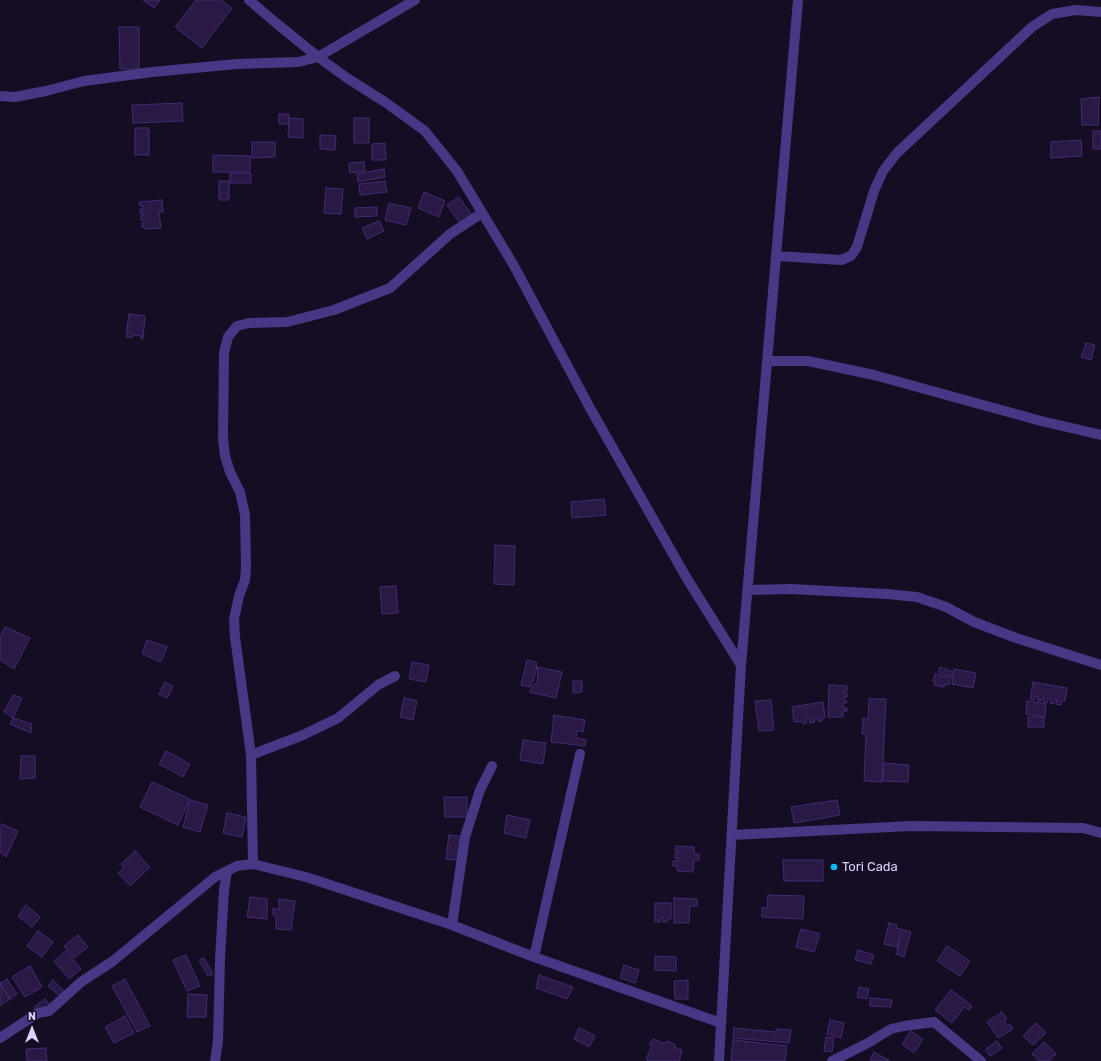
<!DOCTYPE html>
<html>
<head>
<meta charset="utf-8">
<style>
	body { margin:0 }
	#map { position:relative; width:1101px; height:1061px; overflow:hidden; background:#150d24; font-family:Rubik,sans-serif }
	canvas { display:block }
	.north { position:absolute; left:12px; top:1009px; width:40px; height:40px; -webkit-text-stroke:3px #150d24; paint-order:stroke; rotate:0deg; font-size:11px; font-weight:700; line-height:16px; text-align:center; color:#ddd0ff }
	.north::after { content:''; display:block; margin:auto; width:14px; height:18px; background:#ddd0ff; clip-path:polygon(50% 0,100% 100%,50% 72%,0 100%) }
</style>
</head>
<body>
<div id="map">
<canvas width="1101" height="1061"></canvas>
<div class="north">N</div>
</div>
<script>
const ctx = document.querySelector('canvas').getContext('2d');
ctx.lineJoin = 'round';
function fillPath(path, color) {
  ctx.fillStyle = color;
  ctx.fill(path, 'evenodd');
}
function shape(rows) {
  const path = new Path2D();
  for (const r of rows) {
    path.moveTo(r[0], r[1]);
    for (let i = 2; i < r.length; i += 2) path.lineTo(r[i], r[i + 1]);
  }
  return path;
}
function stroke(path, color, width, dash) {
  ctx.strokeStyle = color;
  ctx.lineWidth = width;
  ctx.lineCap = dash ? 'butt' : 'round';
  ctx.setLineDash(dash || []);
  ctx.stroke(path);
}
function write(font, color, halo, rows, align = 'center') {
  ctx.font = font + ' Rubik,sans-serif';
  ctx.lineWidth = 3;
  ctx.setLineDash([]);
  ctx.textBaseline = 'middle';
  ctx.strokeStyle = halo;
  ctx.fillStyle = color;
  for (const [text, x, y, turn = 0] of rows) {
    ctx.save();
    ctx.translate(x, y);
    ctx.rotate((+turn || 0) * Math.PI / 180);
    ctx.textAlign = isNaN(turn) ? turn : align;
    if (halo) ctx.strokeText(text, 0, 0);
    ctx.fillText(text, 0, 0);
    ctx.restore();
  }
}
const building = shape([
	[143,0,160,0,154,8,143,0],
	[196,0,221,0,232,8,202,48,175,27,196,0],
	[119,27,139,27,139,69,120,69,119,27],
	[1099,97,1098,125,1082,125,1081,99,1099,97],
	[182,103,183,121,133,123,132,105,182,103],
	[279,114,289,114,289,124,279,124,279,114],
	[289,118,303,119,303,138,288,137,289,118],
	[354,118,369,118,369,143,354,143,354,118],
	[135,128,149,128,149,155,135,155,135,128],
	[1093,131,1101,131,1101,149,1093,149,1093,131],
	[320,135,336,136,335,150,320,149,320,135],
	[1081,140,1082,156,1051,158,1051,142,1081,140],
	[252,142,275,142,275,157,252,158,252,142],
	[385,143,386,160,372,160,372,144,385,143],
	[213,155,250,156,250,172,213,172,213,155],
	[364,162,365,171,350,173,349,163,364,162],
	[384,169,385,177,358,182,357,174,384,169],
	[230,173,251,173,251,183,230,183,230,173],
	[219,181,229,181,229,200,219,200,219,181],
	[385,181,387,192,360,195,359,184,385,181],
	[326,188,343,189,341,214,324,213,326,188],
	[424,192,445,201,439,217,418,208,424,192],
	[459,197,473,217,461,225,447,205,459,197],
	[162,200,163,212,159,212,161,228,145,229,144,227,142,227,142,223,144,223,144,220,141,220,141,216,144,215,143,213,140,214,140,209,143,209,143,206,140,206,139,202,162,200],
	[389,203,411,208,406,225,385,220,389,203],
	[377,207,377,216,355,217,355,208,377,207],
	[379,221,384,231,367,239,362,228,379,221],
	[129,314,145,316,143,339,141,339,141,336,133,335,133,337,126,337,129,314],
	[1086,343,1095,345,1091,360,1081,357,1086,343],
	[604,499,606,515,572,518,571,502,604,499],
	[495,545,515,546,514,585,494,584,495,545],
	[396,586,398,613,382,614,380,587,396,586],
	[5,627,30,638,14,669,0,660,0,638,5,627],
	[147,640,167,647,161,662,142,654,147,640],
	[527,660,536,662,537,667,531,687,521,685,527,660],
	[412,662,429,665,426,682,409,679,412,662],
	[537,667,562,672,556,698,529,692,538,680,537,667],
	[940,667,953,672,951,677,938,672,940,667],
	[954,669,976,673,973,688,952,684,954,669],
	[935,674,951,678,949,685,945,684,944,687,934,685,935,681,933,681,935,674],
	[573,681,582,681,582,692,573,693,573,681],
	[165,682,173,686,167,698,159,694,165,682],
	[1033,682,1067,688,1065,701,1062,701,1061,705,1056,704,1057,700,1055,700,1054,704,1050,703,1051,699,1048,699,1047,703,1043,702,1044,698,1042,698,1041,701,1037,701,1038,697,1035,696,1034,700,1030,699,1033,682],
	[829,685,847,686,847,691,844,691,844,694,847,694,847,697,844,697,844,700,847,701,847,703,843,703,843,708,847,708,847,711,843,711,843,717,828,717,829,685],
	[13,695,22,698,13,718,4,712,13,695],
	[404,698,417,701,413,720,400,717,404,698],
	[869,699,886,699,882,782,864,781,866,734,862,734,863,718,868,719,869,699],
	[771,700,774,730,759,731,755,701,771,700],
	[1027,701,1046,704,1045,717,1026,714,1027,701],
	[823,702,825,718,822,718,822,721,818,721,817,718,814,718,815,722,810,723,809,719,806,720,807,723,803,724,802,721,794,722,792,707,823,702],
	[554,715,585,720,583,732,577,731,576,738,586,740,585,746,551,742,554,715],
	[1028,717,1044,717,1044,727,1028,727,1028,717],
	[13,718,32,724,31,733,10,724,13,718],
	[523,740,546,743,543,764,520,760,523,740],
	[166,751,190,764,183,777,159,764,166,751],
	[21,756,35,756,35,778,20,779,21,756],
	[884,763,909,765,908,782,883,781,884,763],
	[152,782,190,799,178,825,140,807,152,782],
	[444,797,467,797,467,817,445,817,444,797],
	[190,800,208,805,200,832,183,827,190,800],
	[837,800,840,815,794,823,791,807,837,800],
	[227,813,246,817,242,837,223,833,227,813],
	[507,815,530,820,526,838,504,833,507,815],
	[2,824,18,831,6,857,0,852,0,829,2,824],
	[449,835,465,837,462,861,446,859,449,835],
	[676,846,694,847,694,854,699,854,699,860,694,860,693,872,677,871,677,866,673,866,673,861,678,861,678,858,675,858,675,853,679,853,679,851,675,851,676,846],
	[135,851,150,867,130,886,118,873,124,868,121,864,135,851],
	[783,860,823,860,823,881,784,881,783,860],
	[768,895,804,896,803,919,762,917,762,907,767,908,768,895],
	[250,897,267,899,267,919,247,917,250,897],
	[674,898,697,899,697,906,690,906,689,923,674,923,674,898],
	[279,899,295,901,291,930,276,929,276,916,273,915,273,908,279,910,279,899],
	[655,903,671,903,671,919,667,919,667,922,663,922,663,918,660,918,660,922,655,922,655,903],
	[26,905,40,917,32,927,18,916,26,905],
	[889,923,897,925,896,928,901,929,897,947,884,944,889,923],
	[801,929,820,934,814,952,796,947,801,929],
	[903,930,911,932,904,957,896,954,903,930],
	[38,931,53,942,42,957,27,946,38,931],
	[78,935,88,947,74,958,64,946,78,935],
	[947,946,970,961,960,976,937,961,947,946],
	[858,950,874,955,871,964,855,960,858,950],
	[66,951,81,969,69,979,54,961,66,951],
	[186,955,200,986,187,991,173,960,186,955],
	[655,956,676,957,676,971,655,970,655,956],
	[204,958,213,974,208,976,199,960,204,958],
	[624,965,639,970,635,983,620,978,624,965],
	[30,966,42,987,25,997,12,977,30,966],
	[539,975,573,987,567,999,536,988,539,975],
	[7,979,17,994,10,999,0,983,7,979],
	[125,979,150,1026,137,1032,112,986,125,979],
	[53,980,66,993,62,998,48,986,53,980],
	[688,980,688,999,675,999,674,981,688,980],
	[0,983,10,999,0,1006,0,983],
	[859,987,869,989,867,999,857,997,859,987],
	[951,990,972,1006,969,1010,964,1007,952,1023,935,1010,951,990],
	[188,994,207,995,206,1017,187,1017,188,994],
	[870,998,892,1000,891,1007,870,1006,870,998],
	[45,999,50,1005,38,1013,34,1007,45,999],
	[1002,1012,1007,1019,1004,1021,1007,1026,1010,1024,1013,1029,998,1038,987,1022,1002,1012],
	[125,1016,134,1033,114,1043,105,1027,125,1016],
	[830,1020,844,1023,841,1038,827,1034,830,1020],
	[1036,1023,1046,1033,1033,1045,1023,1036,1036,1023],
	[579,1028,595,1036,589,1047,574,1039,579,1028],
	[734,1028,776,1032,777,1029,791,1030,789,1043,733,1038,734,1028],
	[911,1031,923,1039,914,1053,902,1044,911,1031],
	[826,1037,834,1038,832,1052,824,1051,826,1037],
	[653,1039,665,1044,667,1041,675,1044,674,1047,682,1050,679,1061,648,1061,646,1059,652,1046,649,1045,653,1039],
	[733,1040,787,1046,785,1061,731,1061,733,1040],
	[997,1041,1002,1048,990,1056,985,1050,997,1041],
	[1044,1042,1056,1054,1049,1061,1039,1061,1032,1054,1044,1042],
	[46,1048,47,1061,27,1061,26,1049,46,1048],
	[874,1052,890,1061,870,1061,874,1052]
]);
fillPath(building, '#291945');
stroke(building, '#442a72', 1);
stroke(shape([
	[249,0,276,23,318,57,347,78,385,102,425,131,457,171,513,264,590,408,686,577,741,665,719,1061],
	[0,96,15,97,46,91,84,81,152,72,237,64,298,62,318,57,415,0],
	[777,256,841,260,851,256,857,247,874,191,883,171,897,153,1032,27,1052,14,1076,10,1101,12],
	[768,361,808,361,874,375,1041,421,1101,435],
	[748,590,791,589,887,594,917,597,946,607,974,622,1016,638,1101,665],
	[741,665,798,0],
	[251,755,303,735,338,718,378,685,395,676],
	[732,835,911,826,1083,828,1101,833],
	[253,864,251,755,235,637,234,619,239,596,245,580,246,567,245,515,240,492,230,472,225,456,223,439,224,353,228,337,237,326,249,323,287,322,334,310,390,288,450,234,482,213],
	[452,925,465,837,480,790,492,766],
	[534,957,580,754],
	[0,1038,38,1013,49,1011,81,982,113,961,215,877,237,866,253,864,306,877,452,925,534,957,721,1023],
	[215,1061,218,1041,220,959,224,890,227,871],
	[832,1061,866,1044,891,1029,904,1026,934,1022,981,1061]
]), '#473784', 10);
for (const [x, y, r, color] of [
	[834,867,4,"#00b9fb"]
]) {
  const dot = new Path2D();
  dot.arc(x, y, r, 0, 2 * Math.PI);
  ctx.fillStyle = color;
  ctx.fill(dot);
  stroke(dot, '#150d24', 1.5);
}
write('13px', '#ddd0ff', '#150d24', [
	["Tori Cada",842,867]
], 'left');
</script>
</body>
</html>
